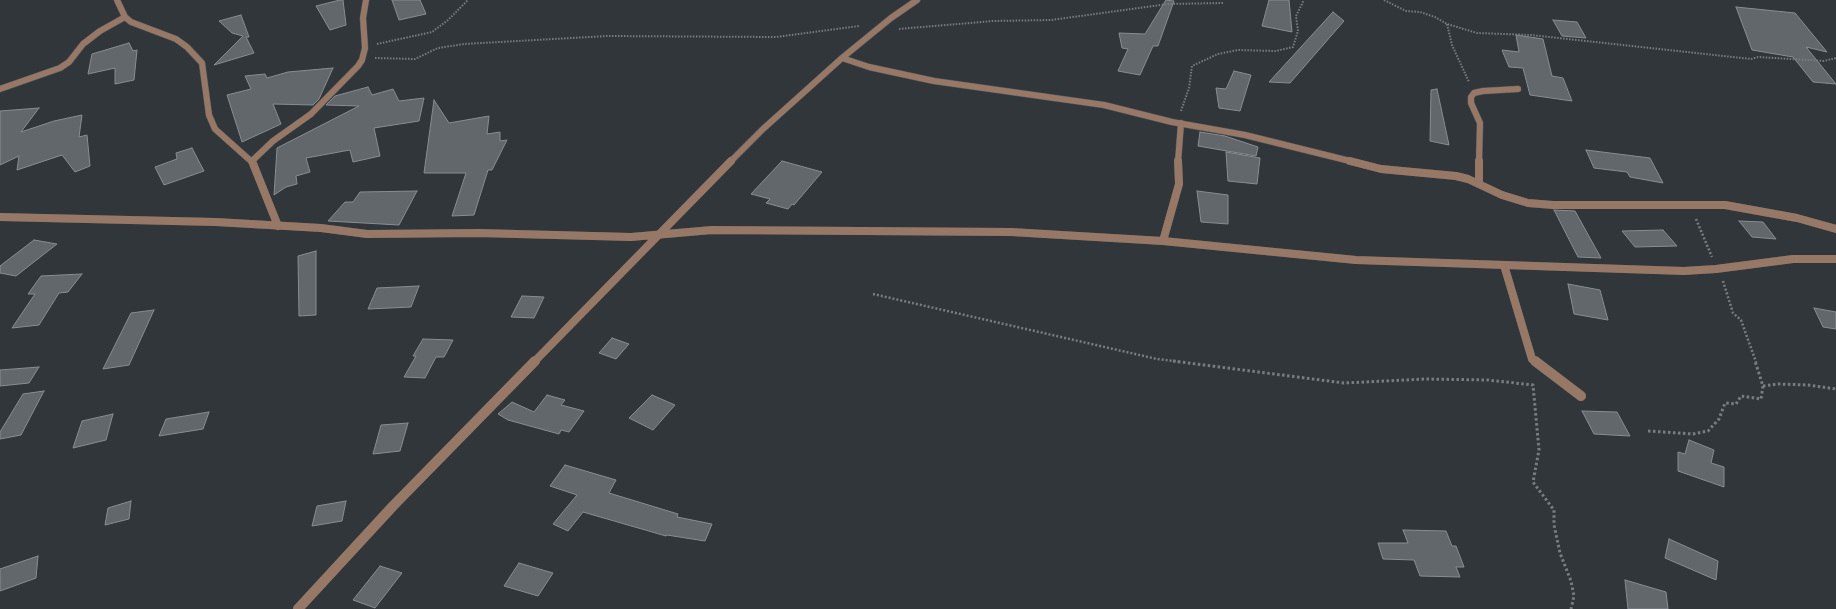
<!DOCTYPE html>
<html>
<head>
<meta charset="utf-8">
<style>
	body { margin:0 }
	canvas { display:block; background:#30363a }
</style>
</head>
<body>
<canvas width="1836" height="609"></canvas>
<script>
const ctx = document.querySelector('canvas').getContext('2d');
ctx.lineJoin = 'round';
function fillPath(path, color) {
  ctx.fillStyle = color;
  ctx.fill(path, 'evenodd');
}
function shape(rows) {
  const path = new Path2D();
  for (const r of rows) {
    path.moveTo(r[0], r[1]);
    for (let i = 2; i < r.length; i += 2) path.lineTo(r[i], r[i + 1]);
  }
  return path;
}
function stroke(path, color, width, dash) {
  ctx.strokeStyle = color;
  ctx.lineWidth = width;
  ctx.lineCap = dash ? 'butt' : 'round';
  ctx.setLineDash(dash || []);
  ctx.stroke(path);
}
const building = shape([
	[340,0,343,0,346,25,330,30,316,6,340,0],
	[392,0,420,0,426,14,399,20,392,0],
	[1166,0,1174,1,1158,46,1153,46,1140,75,1118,71,1128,49,1122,48,1119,33,1145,34,1166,0],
	[1269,0,1289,0,1292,32,1262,26,1269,0],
	[1736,7,1795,13,1827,52,1806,47,1836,84,1813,82,1793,57,1752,50,1736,7],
	[1333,12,1344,21,1290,83,1269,82,1333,12],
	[241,15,249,37,246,37,254,53,214,65,243,36,232,33,219,21,241,15],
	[1553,20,1577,22,1586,38,1562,36,1553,20],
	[1516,35,1543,39,1552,76,1563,78,1572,101,1530,95,1523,68,1509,67,1502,50,1519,52,1516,35],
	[129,43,133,51,137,50,134,80,115,84,115,68,88,74,92,54,129,43],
	[333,68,319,99,313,105,273,104,281,124,242,142,227,95,251,89,245,76,265,74,267,78,288,72,333,68],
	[1234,71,1251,75,1240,111,1219,108,1216,88,1226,89,1234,71],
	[368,87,372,95,393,89,399,101,424,98,419,121,374,128,380,156,353,162,350,150,306,158,310,172,296,176,297,184,286,187,274,195,277,148,359,106,326,105,335,96,368,87],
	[1437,89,1449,145,1430,141,1431,90,1437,89],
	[434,100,449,123,489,116,487,134,500,132,500,141,507,140,492,170,488,170,474,215,452,216,466,173,424,173,434,100],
	[39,108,21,132,54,121,82,115,79,137,87,135,90,166,75,172,62,155,17,170,19,156,0,165,0,111,39,108],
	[1200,132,1225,136,1258,147,1256,156,1198,146,1200,132],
	[192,148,204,171,164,185,155,167,177,159,176,153,192,148],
	[1586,150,1650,158,1663,183,1630,177,1627,172,1594,168,1586,150],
	[1226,152,1260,158,1257,184,1228,181,1226,152],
	[782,161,822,172,794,205,792,204,788,209,766,203,770,199,751,194,782,161],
	[417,191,399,225,328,221,345,202,353,202,360,192,417,191],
	[1197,191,1228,195,1228,224,1201,222,1197,191],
	[1554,210,1575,211,1601,258,1578,257,1554,210],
	[1739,221,1763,222,1776,239,1752,237,1739,221],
	[1663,230,1677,246,1635,247,1622,231,1663,230],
	[34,240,57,244,16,276,0,273,0,266,34,240],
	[316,251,316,315,299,316,298,256,316,251],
	[82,274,68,292,59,293,39,325,12,328,35,294,28,294,41,276,82,274],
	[1568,284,1600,290,1608,320,1574,314,1568,284],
	[419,286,411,307,368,309,377,288,419,286],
	[522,296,544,297,534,318,511,317,522,296],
	[1814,308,1836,312,1836,329,1823,327,1814,308],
	[154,310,129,365,103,369,131,313,154,310],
	[612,338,629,344,616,359,599,353,612,338],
	[423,339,453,340,444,357,436,357,425,378,404,377,416,356,413,356,423,339],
	[39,367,29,383,0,386,0,370,39,367],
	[44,391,21,435,0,439,0,432,23,394,44,391],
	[547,395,565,400,561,405,584,411,569,432,561,430,559,434,508,420,498,414,512,402,534,412,547,395],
	[652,395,675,405,653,430,629,418,652,395],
	[1582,411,1617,412,1630,436,1594,434,1582,411],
	[209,412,203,429,159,436,166,419,209,412],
	[113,414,106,440,73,448,82,421,113,414],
	[408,423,400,451,373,454,381,425,408,423],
	[1689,440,1714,450,1711,463,1724,467,1724,487,1678,471,1678,452,1685,454,1689,440],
	[565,465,616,480,609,493,678,514,677,517,712,524,705,541,667,535,666,536,583,512,568,531,553,524,577,495,550,486,565,465],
	[131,501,129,519,105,525,108,508,131,501],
	[346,501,342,521,312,526,317,506,346,501],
	[1403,530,1446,531,1452,546,1456,546,1464,567,1456,567,1460,577,1420,576,1414,560,1383,559,1378,543,1408,543,1403,530],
	[1669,539,1718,561,1716,580,1665,558,1669,539],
	[38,556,36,578,0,591,0,569,38,556],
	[519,563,553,573,538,596,504,586,519,563],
	[380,566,402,573,375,608,353,600,380,566],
	[1625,580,1666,592,1668,609,1628,609,1625,580]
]);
fillPath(building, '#62676c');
stroke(building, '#878d92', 1);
const laneFar1 = shape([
	[1504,265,1532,359,1536,362]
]);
const lane = shape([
	[1535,361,1581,396]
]);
const streetFar2 = shape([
	[117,0,125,17,131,22,176,39,187,47,202,63,209,115,215,129,252,162],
	[842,58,869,67,934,81,1104,105,1172,122,1245,135,1354,162],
	[0,89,60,68,69,62,83,44,100,31,125,17],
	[252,161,273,141,311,114,358,66,362,60,365,48,363,18,366,0],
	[730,162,763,129,842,58,891,18,917,0],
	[1178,162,1181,123],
	[1479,162,1480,123,1471,103,1471,97,1474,93,1483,91,1518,89]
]);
const streetFar1 = shape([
	[252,161,278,226],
	[1350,161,1381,169,1456,176,1468,179,1502,195,1528,203,1553,205,1725,205,1797,218,1836,229],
	[1479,184,1479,161],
	[0,217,216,222,321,228,367,234,479,233,631,237,712,230,1011,232,1163,241,1356,260,1684,271,1716,269,1793,259,1836,259],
	[1163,241,1179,184,1178,161],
	[534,362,731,161]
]);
const street = shape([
	[298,609,393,506,535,361]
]);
stroke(laneFar1, '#4f5458', 8);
stroke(lane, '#4f5458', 10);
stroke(streetFar2, '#4f5458', 7);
stroke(streetFar1, '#4f5458', 8);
stroke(street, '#4f5458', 10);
stroke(shape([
	[1384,0,1406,11,1420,12,1435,17,1447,24,1477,33,1531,35,1751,59,1758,57,1824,61,1836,58],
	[1447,24,1452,45,1469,82],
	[899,29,993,21,1051,20,1168,4,1223,3],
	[377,44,432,32,448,20,468,0],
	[375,58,415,59,438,48,464,44,607,36,776,37,859,26],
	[1181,111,1189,88,1192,66,1218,54,1238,50,1276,51,1293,47,1298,31,1296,16,1304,0]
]), '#787d80', 2, [1.5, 1.5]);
stroke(shape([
	[1696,219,1712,257],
	[1723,281,1733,313,1741,320,1756,362],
	[873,294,1157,359,1181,362]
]), '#787d80', 2.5, [2, 2]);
stroke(shape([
	[1173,361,1344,383,1425,379,1488,380,1533,385,1539,450,1533,482,1554,510,1554,525,1560,553,1571,581,1574,596,1571,609],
	[1763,386,1778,384,1808,385,1836,389],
	[1648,431,1693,434,1708,431,1719,419,1725,403,1736,404,1741,396,1761,399,1763,386,1755,361]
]), '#787d80', 3, [2.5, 2.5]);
stroke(laneFar1, '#977765', 8);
stroke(lane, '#977765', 10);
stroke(streetFar2, '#977765', 6);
stroke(streetFar1, '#977765', 8);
stroke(street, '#977765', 10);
</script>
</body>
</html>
